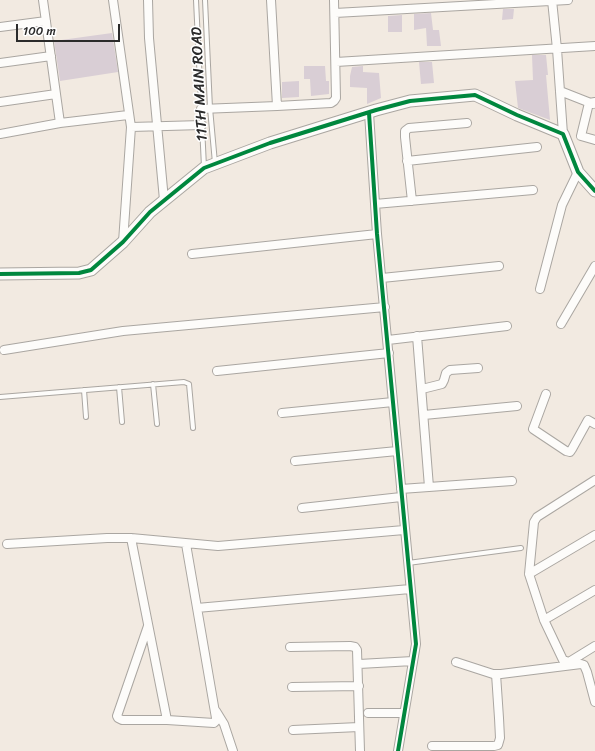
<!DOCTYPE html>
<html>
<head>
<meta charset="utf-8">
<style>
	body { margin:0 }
	#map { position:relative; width:595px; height:751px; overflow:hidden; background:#f2eae1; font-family:Sriracha,sans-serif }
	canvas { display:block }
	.scale { position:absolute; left:16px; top:24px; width:104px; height:18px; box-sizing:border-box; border:2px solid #2b2b2b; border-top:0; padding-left:5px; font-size:12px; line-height:14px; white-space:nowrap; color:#2b2b2b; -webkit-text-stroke:3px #fff; paint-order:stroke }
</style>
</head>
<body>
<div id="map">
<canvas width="595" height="751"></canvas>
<div class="scale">100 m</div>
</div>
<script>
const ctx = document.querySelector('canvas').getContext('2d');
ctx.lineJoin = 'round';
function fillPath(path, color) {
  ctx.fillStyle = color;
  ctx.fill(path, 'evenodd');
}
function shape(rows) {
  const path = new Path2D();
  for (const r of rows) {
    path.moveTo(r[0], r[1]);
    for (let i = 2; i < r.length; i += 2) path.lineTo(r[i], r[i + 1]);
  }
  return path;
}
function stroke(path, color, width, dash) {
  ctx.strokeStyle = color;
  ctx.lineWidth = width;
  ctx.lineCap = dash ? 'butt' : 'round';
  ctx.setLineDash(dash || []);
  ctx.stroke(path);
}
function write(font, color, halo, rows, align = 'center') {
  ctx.font = font + ' Sriracha,sans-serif';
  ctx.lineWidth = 3;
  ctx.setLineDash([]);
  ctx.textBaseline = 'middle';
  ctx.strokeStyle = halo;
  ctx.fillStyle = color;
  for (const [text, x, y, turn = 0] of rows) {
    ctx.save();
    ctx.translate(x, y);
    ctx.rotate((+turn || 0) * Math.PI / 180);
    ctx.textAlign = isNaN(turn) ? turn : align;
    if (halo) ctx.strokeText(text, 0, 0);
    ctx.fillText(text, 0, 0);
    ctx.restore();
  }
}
fillPath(shape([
	[503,9,514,9,513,19,502,20],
	[431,13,433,30,439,30,441,46,427,46,426,28,414,30,414,14],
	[402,15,402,32,388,32,388,16],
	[112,33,118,72,60,81,54,41],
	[532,55,546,55,548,75,546,75,550,120,518,108,515,81,533,80],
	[419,62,432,62,434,83,421,84],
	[304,66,325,66,326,81,329,81,329,94,311,96,310,79,304,79],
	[363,66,363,72,379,73,381,98,367,104,367,88,350,87,350,76,352,67],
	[299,81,299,97,282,98,282,82]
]), '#d9ced5');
const lane = shape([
	[196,0,204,167],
	[205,0,210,108,215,163],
	[153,384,157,424],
	[119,387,122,422],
	[84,390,86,417],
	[0,397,184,382,189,384,193,428],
	[408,563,521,548]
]);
const street = shape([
	[43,0,60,123],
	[113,0,131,127,123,242],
	[148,0,149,38,164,200],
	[552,0,557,49,563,134],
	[335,13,568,0],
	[0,27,46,21],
	[336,62,595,46],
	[0,63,51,56],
	[560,91,593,104],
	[0,102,56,94],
	[595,102,589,103,581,136,595,140],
	[277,106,331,103,334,101,336,98,334,0],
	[201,109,277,106,271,0],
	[369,113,377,234,416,644,398,751],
	[131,127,202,125],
	[0,134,60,123,128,115],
	[407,161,537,147],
	[412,201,405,137,405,131,409,128,467,123],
	[375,204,533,190],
	[192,254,377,234],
	[382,278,499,266],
	[540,289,562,205,578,172],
	[561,324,595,266],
	[417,336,429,487],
	[388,340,507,326],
	[4,350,123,331,385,307],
	[217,371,389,353],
	[422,389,442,384,444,380,446,373,450,370,478,368],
	[546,394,533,429,566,451,570,452,572,449,588,420,595,424],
	[282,413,393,402],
	[424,415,517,406],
	[295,461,397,451],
	[595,480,537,517,534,522,529,574,544,620,563,660,569,662,595,646],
	[401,489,512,481],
	[302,508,401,497],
	[131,538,167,720,214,723,216,721,216,718,186,544],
	[7,544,107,538,131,538,218,546,404,530],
	[529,574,595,535],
	[197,608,410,589],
	[544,620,595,590],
	[148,626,117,716,118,718,122,720,167,720],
	[290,647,350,646,355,647,357,650,360,751],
	[456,662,493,674,501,674,581,664,584,665,587,672,595,702],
	[359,664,413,661],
	[292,687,359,686],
	[216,711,224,724,233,751],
	[368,713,404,713],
	[293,730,359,727],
	[432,746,494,746,498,745,500,738,499,718,496,674]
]);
const secondary = shape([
	[0,274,79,273,91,270,123,242,150,212,204,168,270,143,376,110,410,101,475,95,517,115,563,134,578,172,595,191]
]);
stroke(lane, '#aaa6a1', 6);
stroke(street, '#aaa6a1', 10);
stroke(secondary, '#aaa6a1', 13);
stroke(lane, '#fdfcfa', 4);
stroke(street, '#fdfcfa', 8);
stroke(secondary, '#fdfcfa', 11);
stroke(shape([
	[369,113,377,234,416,644,398,751],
	[0,274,79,273,91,270,123,242,150,212,204,168,270,143,376,110,410,101,475,95,517,115,563,134,578,172,595,191]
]), '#00873e', 4);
write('15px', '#2b2b2b', '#fff', [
	["11TH MAIN ROAD",200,84,-93]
]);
</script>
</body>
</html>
